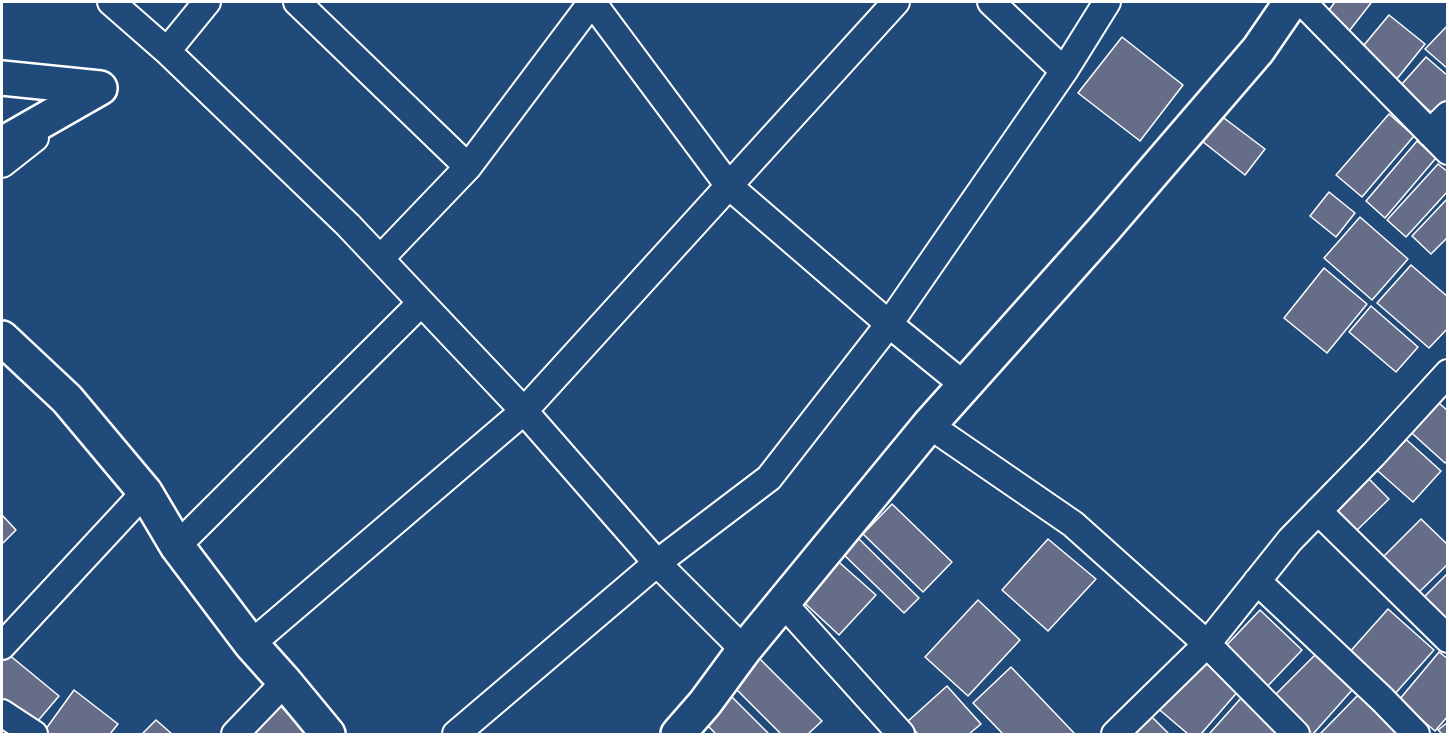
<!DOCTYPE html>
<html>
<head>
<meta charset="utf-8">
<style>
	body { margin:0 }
	#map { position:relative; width:1449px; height:736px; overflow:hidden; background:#1f4a7a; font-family:Kalam,sans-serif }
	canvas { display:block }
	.frame { position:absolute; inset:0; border:3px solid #fff; pointer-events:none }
</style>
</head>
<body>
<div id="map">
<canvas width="1449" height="736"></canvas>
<div class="frame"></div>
</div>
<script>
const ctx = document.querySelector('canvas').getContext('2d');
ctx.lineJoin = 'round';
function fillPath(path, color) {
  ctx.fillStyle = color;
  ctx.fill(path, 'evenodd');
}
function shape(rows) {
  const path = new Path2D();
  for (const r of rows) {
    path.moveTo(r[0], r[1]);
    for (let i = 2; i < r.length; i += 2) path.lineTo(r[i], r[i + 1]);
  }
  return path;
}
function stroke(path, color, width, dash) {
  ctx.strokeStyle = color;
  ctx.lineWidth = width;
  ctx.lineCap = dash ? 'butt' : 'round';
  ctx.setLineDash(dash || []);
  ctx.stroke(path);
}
const building = shape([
	[1335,2,1369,2,1371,3,1346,35,1323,18,1335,2],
	[1389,15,1425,44,1396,80,1359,51,1389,15],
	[1448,25,1448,69,1425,49,1448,25],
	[1122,37,1183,85,1140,141,1078,93,1122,37],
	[1426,57,1448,76,1448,100,1434,115,1401,85,1426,57],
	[1212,109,1265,149,1245,175,1193,134,1212,109],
	[1389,114,1414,136,1362,197,1336,175,1389,114],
	[1417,141,1436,158,1385,218,1366,201,1417,141],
	[1438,164,1448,172,1448,191,1406,237,1387,220,1438,164],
	[1329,192,1355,213,1336,237,1310,216,1329,192],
	[1448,198,1448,237,1431,254,1412,236,1448,198],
	[1360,217,1408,259,1372,300,1324,258,1360,217],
	[1411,265,1448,297,1448,328,1429,348,1377,303,1411,265],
	[1324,268,1367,304,1327,353,1284,318,1324,268],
	[1371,306,1418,347,1396,372,1349,332,1371,306],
	[1432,397,1448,411,1448,460,1445,463,1405,427,1432,397],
	[1399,433,1441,471,1413,502,1371,465,1399,433],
	[1363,473,1389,499,1351,536,1325,510,1363,473],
	[892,504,952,562,923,592,863,534,892,504],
	[2,515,16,530,2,544,2,515],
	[1421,519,1448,545,1448,564,1415,596,1379,561,1421,519],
	[856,536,919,598,904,613,840,551,856,536],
	[1048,539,1096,579,1048,631,1002,590,1048,539],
	[832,556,876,595,839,635,796,595,832,556],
	[1448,573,1448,616,1441,623,1419,602,1448,573],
	[978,600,1020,640,968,696,925,657,978,600],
	[1388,609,1434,650,1393,696,1347,655,1388,609],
	[1260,610,1302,650,1263,691,1221,651,1260,610],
	[2,649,59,696,31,729,2,705,2,649],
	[1439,652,1448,659,1448,716,1435,731,1399,700,1439,652],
	[1317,653,1353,689,1313,734,1305,734,1270,700,1317,653],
	[1200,655,1240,689,1201,734,1188,734,1155,706,1200,655],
	[759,658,822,721,808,734,781,734,732,685,759,658],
	[1011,667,1075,734,1003,734,973,703,1011,667],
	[947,686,981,724,969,734,918,734,907,722,947,686],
	[74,690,118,724,110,734,45,734,43,733,74,690],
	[1361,692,1404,734,1320,734,1361,692],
	[730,695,769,734,716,734,703,721,730,695],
	[1242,697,1284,734,1209,734,1242,697],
	[277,702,306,734,242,734,277,702],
	[1147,712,1169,734,1125,734,1147,712],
	[156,720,172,734,142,734,156,720],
	[1448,722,1448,734,1442,734,1438,730,1448,722]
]);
fillPath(building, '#666d88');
stroke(building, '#fff', 1.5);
const street = shape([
	[111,2,167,51,348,225,524,411,657,563,744,650],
	[297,2,468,167],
	[592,2,729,186,889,324,964,385],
	[991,2,1064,71],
	[1302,2,1448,151],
	[167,51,207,2],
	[1430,133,1448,115],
	[2,164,35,138],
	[380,259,468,167,592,2],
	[929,425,1073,524,1207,644,1296,734],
	[1318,511,1448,639],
	[177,546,421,303],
	[1257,581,1382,699,1416,734],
	[783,603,901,734],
	[251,644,524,411,896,2],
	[2,646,145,492],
	[2,713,34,734],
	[235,734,285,682],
	[456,734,657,563,769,478,889,324,1064,71,1107,2],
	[1115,734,1207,644,1290,540,1374,454,1448,373]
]);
const secondary = shape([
	[2,78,100,88,2,144],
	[2,338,67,399,145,492,177,546,251,644,285,682,328,734],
	[678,734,705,703,744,650,929,425,1105,228,1258,50,1291,2]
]);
stroke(street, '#fff', 30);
stroke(secondary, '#fff', 38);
stroke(street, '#1f4a7a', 26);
stroke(secondary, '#1f4a7a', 33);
</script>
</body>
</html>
